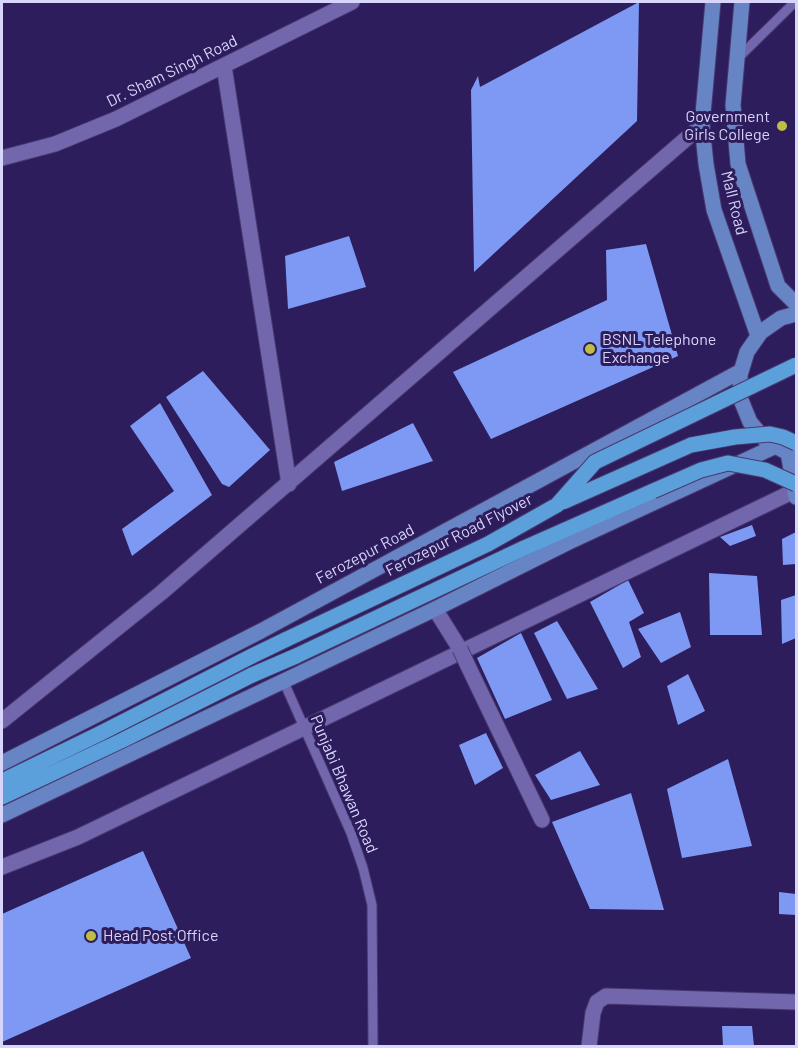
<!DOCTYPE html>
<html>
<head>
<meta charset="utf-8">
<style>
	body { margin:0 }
	#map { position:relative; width:798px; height:1048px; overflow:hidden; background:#2d1d5c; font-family:Barlow,sans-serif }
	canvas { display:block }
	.frame { position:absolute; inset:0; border:3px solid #d8d5fc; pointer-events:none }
</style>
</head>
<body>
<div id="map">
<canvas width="798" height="1048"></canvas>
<div class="frame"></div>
</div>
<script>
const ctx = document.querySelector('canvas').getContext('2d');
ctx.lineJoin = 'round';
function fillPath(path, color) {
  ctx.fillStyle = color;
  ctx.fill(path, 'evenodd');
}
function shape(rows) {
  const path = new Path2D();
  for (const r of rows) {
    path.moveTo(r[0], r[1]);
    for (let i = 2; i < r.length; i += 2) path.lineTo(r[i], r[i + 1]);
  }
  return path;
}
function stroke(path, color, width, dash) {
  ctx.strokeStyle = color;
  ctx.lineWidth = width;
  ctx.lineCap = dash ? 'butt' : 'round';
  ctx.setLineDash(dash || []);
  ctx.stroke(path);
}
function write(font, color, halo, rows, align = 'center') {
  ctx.font = font + ' Barlow,sans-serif';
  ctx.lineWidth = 6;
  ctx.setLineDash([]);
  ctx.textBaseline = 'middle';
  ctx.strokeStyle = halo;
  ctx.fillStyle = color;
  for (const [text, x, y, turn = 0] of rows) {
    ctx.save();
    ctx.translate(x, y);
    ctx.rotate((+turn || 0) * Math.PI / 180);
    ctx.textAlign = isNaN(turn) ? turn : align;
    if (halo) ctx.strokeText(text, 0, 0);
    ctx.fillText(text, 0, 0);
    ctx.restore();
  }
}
fillPath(shape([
	[639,2,637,121,474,272,471,90,478,76,480,87],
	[349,236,366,287,288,309,285,256],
	[646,244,678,356,491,439,453,372,607,300,606,250],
	[203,371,270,450,229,487,222,484,166,397],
	[160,403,212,495,132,556,122,529,174,491,130,426],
	[413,423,433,461,342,491,334,462],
	[752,525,756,536,730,546,720,537],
	[796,532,796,564,783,565,782,539],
	[709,573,757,576,762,635,710,635],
	[628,580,644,613,629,622,641,657,623,668,590,602],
	[796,595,796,638,782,644,781,600],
	[680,612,691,647,661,663,638,629],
	[557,621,598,689,567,699,534,633],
	[521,633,552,700,505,719,477,658],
	[688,674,705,711,678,725,667,686],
	[486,733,503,768,475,785,459,745],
	[580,751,600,785,551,800,535,775],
	[728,759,752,846,682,858,667,789],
	[631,793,664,910,590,909,552,822],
	[143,851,191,958,2,1042,2,914],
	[779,892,796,894,796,915,779,914],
	[722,1026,752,1026,754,1046,723,1046]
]), '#7d99f3');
const lane = shape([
	[737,59,795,2],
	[283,680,351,833,363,868,372,905,373,1046]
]);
const street = shape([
	[224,66,289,484],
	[2,158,55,144,116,119,352,2],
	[435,609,460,649],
	[468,666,542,820],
	[2,721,161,593,702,125],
	[2,867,78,837,794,491],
	[589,1046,593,1013,597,1002,606,996,796,1002]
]);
const secondary = shape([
	[713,2,702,125,706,164,714,210,758,336],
	[742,2,733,105,738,164,778,286,796,304],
	[796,314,781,318,761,332,747,352,740,375,741,400,750,422,766,441,788,453,796,454],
	[788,453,796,497],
	[2,763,261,631,741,371],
	[2,815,435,609,569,542,776,446]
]);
const primary = shape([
	[285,640,488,544,557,505],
	[296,656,524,548,653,491],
	[2,781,99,734,252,656],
	[2,797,123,740,252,675]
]);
stroke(lane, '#493870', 11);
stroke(street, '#493870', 17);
stroke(secondary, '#493870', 17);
stroke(primary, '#493870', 17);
stroke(lane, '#7267ad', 9);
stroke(street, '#7267ad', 15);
stroke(secondary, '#6784c4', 15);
stroke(primary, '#5ca0db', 15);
const streetBridge = shape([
	[460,649,468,666]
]);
const primaryBridge = shape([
	[653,491,701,470,728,463,765,470,796,484],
	[563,502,691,445,735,437,770,434,783,437,796,443],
	[557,505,595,462,796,365],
	[252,656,285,640],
	[252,675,296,656]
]);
stroke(streetBridge, '#493870', 17, []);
stroke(primaryBridge, '#493870', 17, []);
stroke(streetBridge, '#7267ad', 15);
stroke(primaryBridge, '#5ca0db', 15);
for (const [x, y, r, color] of [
	[782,126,6,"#bebf42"],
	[590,349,6,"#bebf42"],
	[91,936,6,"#bebf42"]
]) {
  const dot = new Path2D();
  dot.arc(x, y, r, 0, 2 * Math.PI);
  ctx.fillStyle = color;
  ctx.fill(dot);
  stroke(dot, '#2d1d5c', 2);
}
write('16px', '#d8d5fc', '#2d1d5c', [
	["Dr. Sham Singh Road",172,71,-26],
	["Mall Road",734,203,76],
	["Ferozepur Road Flyover",459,535,-27],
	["Ferozepur Road",365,554,-28],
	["Punjabi Bhawan Road",344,784,67]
]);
write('16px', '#d8d5fc', '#2d1d5c', [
	["Government",770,117,"right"],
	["Girls College",770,135,"right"],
	["BSNL Telephone",602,340],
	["Exchange",602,358],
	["Head Post Office",103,936]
], 'left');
</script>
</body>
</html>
